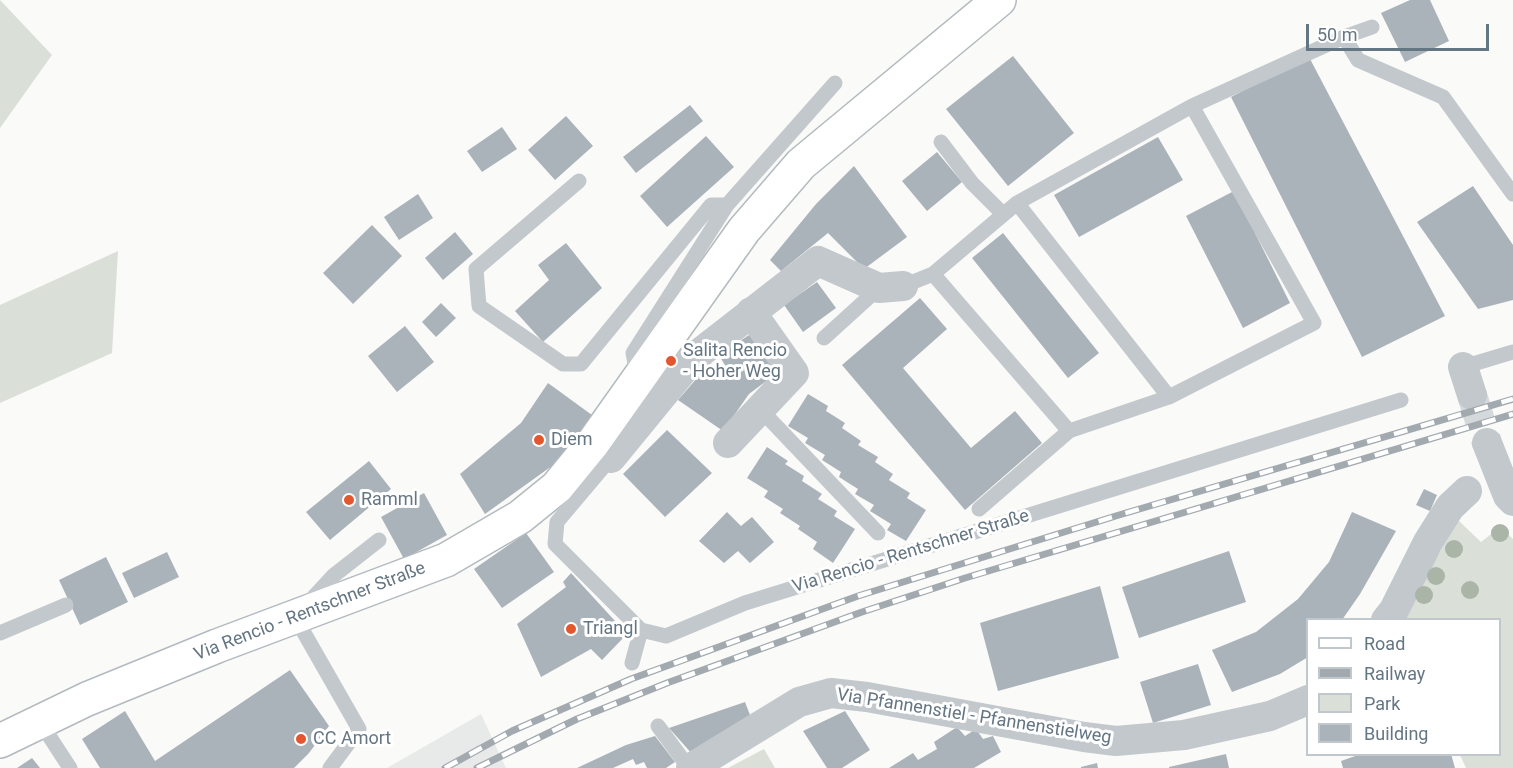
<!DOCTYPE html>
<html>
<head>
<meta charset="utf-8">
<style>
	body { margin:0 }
	#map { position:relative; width:1513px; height:768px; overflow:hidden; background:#fafaf8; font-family:Roboto,sans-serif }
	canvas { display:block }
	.legend { position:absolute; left:1306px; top:618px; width:195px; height:138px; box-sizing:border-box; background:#fff; border:2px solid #c1c8cd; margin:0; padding:8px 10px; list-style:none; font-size:18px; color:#657683 }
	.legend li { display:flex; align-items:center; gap:12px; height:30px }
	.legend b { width:30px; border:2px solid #c1c8cd }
	.scale { position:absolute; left:1306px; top:24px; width:183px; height:27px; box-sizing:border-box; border:3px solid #657683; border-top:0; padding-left:8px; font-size:18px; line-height:21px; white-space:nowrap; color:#657683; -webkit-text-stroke:4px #fff; paint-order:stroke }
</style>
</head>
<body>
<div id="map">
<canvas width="1513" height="768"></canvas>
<ul class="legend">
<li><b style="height:8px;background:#fff"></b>Road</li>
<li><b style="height:8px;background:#a2aab0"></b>Railway</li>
<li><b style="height:16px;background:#dadfd7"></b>Park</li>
<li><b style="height:16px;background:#aab3b9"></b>Building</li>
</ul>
<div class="scale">50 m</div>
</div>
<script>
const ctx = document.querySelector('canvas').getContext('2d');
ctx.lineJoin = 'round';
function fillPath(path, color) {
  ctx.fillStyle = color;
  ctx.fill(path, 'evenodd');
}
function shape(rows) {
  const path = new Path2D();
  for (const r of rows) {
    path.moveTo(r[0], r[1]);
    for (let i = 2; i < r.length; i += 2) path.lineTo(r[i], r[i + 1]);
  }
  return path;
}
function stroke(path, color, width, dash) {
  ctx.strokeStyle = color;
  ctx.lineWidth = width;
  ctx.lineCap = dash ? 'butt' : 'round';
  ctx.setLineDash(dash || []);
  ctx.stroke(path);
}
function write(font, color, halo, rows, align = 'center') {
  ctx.font = font + ' Roboto,sans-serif';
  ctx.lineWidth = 6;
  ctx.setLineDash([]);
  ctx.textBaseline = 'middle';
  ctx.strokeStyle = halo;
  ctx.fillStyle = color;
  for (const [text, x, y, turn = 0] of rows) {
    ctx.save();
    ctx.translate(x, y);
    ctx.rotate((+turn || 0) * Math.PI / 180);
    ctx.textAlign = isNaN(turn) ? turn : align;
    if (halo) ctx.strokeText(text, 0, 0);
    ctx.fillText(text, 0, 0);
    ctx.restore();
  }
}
fillPath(shape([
	[481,714,506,768,387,768]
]), '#e8e9e9');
fillPath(shape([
	[0,0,52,55,0,128],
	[118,251,112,353,0,403,0,305],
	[1458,520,1481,542,1500,527,1513,539,1513,768,1466,768,1460,755,1500,754,1500,620,1401,620],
	[764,749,775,768,728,768]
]), '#dadfd7');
fillPath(shape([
	[1410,0,1430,0,1449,41,1405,62,1381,13],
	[1013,56,1074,133,1008,186,946,109],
	[1309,57,1445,316,1362,357,1231,97],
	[690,105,703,121,636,173,623,157],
	[566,116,593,146,555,180,528,150],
	[502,127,517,149,482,172,467,151],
	[706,136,734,167,667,227,640,196],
	[1158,137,1183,180,1079,237,1054,195],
	[937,152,962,182,927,211,902,181],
	[854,166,907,237,864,269,828,233,781,271,770,260,816,204],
	[1473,186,1513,245,1513,300,1478,309,1417,222],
	[1234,191,1290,303,1243,328,1186,216],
	[418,194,433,218,399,240,384,217],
	[372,225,402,256,353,304,323,273],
	[455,232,473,254,443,280,425,258],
	[1003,233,1099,353,1068,378,972,258],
	[566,243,602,288,543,342,515,311,549,280,538,265],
	[817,282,836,308,803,332,784,305],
	[920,298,947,329,903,368,971,448,1015,411,1042,443,965,510,842,365],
	[441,303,456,318,436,337,422,322],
	[405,326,434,362,397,392,368,356],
	[752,333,781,370,749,394,723,431,678,400,710,363,720,370,726,367,719,355],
	[548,383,596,418,563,458,485,514,460,474,521,423],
	[808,394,828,406,826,411,845,423,842,428,861,441,858,445,878,457,875,462,893,474,889,480,910,493,907,498,926,510,906,541,887,530,891,524,870,511,874,505,855,494,858,489,839,477,841,472,822,460,825,455,805,443,808,438,788,426],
	[667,430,712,473,665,517,623,474],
	[767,447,788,461,785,464,804,476,802,481,822,494,818,499,837,511,834,516,855,529,833,563,813,549,817,542,798,529,800,526,780,513,783,509,764,497,768,491,747,478],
	[369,461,391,489,330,540,306,512],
	[1424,489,1437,495,1430,511,1416,505],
	[424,493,447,535,404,559,381,517],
	[727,512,741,526,752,517,774,542,750,563,738,551,724,563,699,541],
	[1352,512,1396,531,1360,594,1342,620,1308,620,1308,657,1280,674,1232,692,1212,650,1256,632,1298,599,1329,562],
	[526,533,554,572,502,608,474,569],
	[1229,551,1246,602,1139,638,1122,587],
	[167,552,179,577,134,598,122,573],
	[106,557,128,602,80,625,59,580],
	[571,573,627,634,602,660,591,649,541,677,517,624,566,587,563,582],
	[1100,586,1119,658,998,691,980,623],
	[1198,664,1211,705,1153,723,1140,682],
	[290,670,329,726,309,753,294,768,100,768,82,739,125,711,155,761],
	[745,702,750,715,693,755,669,728],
	[845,711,870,750,842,768,827,768,803,731],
	[957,727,965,736,976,729,983,739,993,736,1001,752,974,768,889,768,913,753,918,760,937,749,934,742],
	[655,736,675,762,666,768,647,768,644,762,636,765,633,759,613,768,577,768,626,745],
	[1226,754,1229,768,1169,768,1169,767],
	[1361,754,1451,754,1455,768,1343,768,1341,761],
	[32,758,40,768,17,768],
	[1097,763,1098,768,1081,768,1081,767]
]), '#aab3b9');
stroke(shape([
	[1472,395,1487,443]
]), '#d5d9db', 30, [30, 15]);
const secondary = shape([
	[0,741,87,699,217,646,446,560,520,517,557,487,593,443,744,230,801,164,999,0]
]);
stroke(secondary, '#b3babf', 36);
stroke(shape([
	[1344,37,1358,60,1443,97,1513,194],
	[1192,106,1344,37,1372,27],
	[941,142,972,183,1003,214],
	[579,181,476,269,479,306,563,364,581,364,711,205,727,205,633,353,637,375],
	[1017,203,1169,397],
	[727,205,835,83],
	[903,286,933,274,1017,203,1192,106,1314,323,1169,397,1069,431,933,274],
	[824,338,879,288],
	[1463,367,1513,352],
	[760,409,878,533],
	[611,458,557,522,555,544,641,630,666,636,745,603,1401,400],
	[979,509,1069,431],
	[0,633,66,605],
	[632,663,641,630],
	[40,722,70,768],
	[658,726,689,768],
	[330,768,359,729,295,617,333,576,379,540]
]), '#c3c8cc', 15);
stroke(shape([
	[1463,367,1472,395],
	[593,443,611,458,692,359,818,261,879,288,903,286],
	[728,443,794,373,751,312],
	[1487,443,1508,496,1513,501],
	[1386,620,1394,610,1428,542,1450,507,1467,491],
	[691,768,799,702,831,693,867,697,1084,737,1116,741,1184,735,1270,716,1308,700]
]), '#c3c8cc', 30);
stroke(secondary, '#fff', 33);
const rail = shape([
	[445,768,512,731,631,679,858,596,1119,515,1513,399],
	[477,768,577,719,667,683,862,612,965,578,1513,414]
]);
stroke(rail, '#a2aab0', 7);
stroke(rail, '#fff', 4.5, [14]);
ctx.fillStyle = '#aab4a7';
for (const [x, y] of [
	[1500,533],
	[1454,549],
	[1436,576],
	[1470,590],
	[1424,595]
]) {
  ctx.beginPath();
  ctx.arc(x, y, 9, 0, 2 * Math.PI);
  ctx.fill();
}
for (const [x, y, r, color] of [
	[671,361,6,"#e4572e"],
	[539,440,6,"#e4572e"],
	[349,500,6,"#e4572e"],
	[571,629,6,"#e4572e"],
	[301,739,6,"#e4572e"]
]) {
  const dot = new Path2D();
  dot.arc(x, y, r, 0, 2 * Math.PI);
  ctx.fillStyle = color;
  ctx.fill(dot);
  stroke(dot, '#fff', 2);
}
write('18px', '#657683', '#fff', [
	["Salita Rencio",683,351],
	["- Hoher Weg",683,372],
	["Diem",551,440],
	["Ramml",361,500],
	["Triangl",583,629],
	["CC Amort",313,739]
], 'left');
write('18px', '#657683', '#fff', [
	["Via Rencio - Rentschner Straße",911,552,-17],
	["Via Rencio - Rentschner Straße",310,612,-21],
	["Via Pfannenstiel - Pfannenstielweg",974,717,9]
]);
</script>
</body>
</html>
